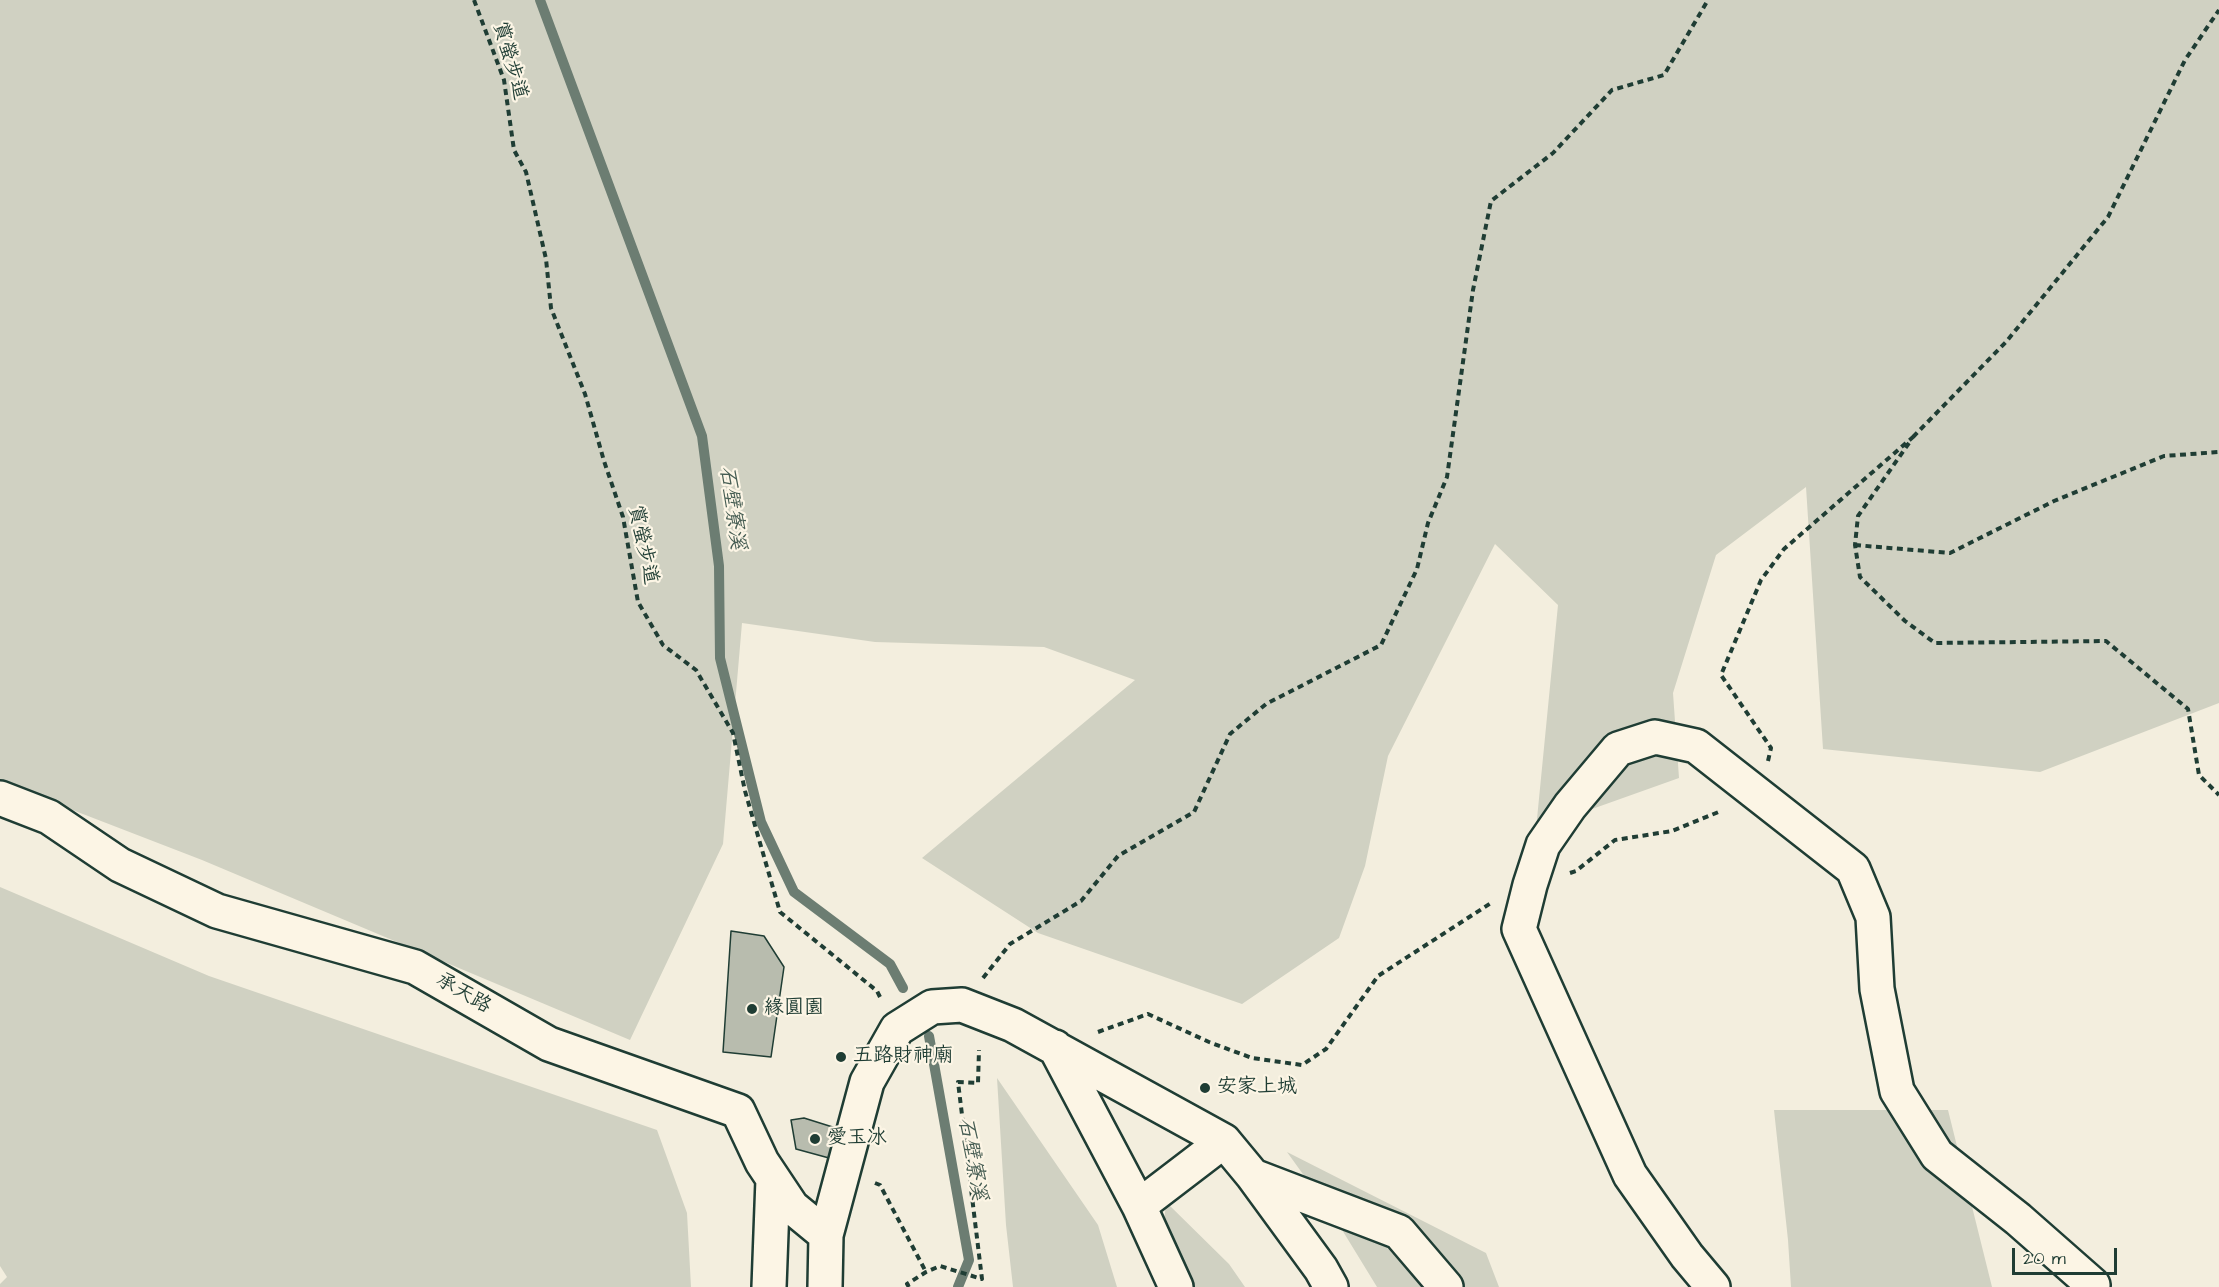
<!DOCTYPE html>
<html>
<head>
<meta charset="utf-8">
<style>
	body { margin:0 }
	#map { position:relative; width:2219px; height:1287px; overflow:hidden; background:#f3eede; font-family:"Architects Daughter",sans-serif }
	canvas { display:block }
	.scale { position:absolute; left:2012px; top:1248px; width:105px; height:27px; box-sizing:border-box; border:3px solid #1f3d34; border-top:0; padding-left:8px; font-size:18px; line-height:21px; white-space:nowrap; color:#1f3d34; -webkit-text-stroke:4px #fcf5e5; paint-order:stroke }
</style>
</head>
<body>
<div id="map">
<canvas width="2219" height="1287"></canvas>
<div class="scale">20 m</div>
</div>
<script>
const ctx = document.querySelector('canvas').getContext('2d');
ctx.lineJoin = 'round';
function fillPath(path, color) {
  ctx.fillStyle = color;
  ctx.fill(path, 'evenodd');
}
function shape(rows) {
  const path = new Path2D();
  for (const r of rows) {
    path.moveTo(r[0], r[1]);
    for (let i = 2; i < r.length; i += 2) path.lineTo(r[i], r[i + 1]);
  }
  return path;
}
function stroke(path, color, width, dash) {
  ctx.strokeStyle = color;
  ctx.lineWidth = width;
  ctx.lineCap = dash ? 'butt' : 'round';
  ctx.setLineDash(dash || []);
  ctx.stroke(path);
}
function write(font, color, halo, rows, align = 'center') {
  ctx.font = font + ' "Architects Daughter","LXGW WenKai TC",sans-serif';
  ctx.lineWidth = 4.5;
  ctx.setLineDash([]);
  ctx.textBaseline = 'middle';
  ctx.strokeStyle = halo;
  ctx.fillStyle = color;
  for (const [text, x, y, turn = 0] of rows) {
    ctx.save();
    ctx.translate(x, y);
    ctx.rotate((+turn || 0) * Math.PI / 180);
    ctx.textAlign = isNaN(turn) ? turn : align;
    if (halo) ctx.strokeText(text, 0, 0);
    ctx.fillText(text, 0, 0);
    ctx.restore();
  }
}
fillPath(shape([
	[0,0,2219,0,2219,703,2040,772,1823,749,1806,487,1716,555,1673,693,1679,778,1536,829,1558,605,1495,544,1388,756,1365,866,1339,938,1242,1004,1038,933,922,858,1135,680,1044,647,875,642,742,623,723,844,630,1040,202,860,0,782],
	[0,887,209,976,657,1130,687,1213,691,1287,0,1287,0,1284,7,1277,0,1266],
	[997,1078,1098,1225,1117,1287,1013,1287,1006,1225],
	[1774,1110,1948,1110,1992,1287,1791,1287,1788,1240],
	[1287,1152,1486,1253,1499,1287,1377,1287,1336,1220],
	[1166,1202,1229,1264,1245,1287,1158,1287]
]), '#d0d1c2');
stroke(shape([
	[540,0,702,436,719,566,720,658,761,822,794,892,890,964,903,988],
	[929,1036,969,1260,958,1287]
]), '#6c7d72', 10);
const building = shape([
	[731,931,764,936,784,967,771,1057,723,1052,731,931],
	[804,1118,839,1129,829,1158,796,1149,791,1120,804,1118]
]);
fillPath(building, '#b8bcae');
stroke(building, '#1f3d34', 1.5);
const minor = shape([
	[0,798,49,817,120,865,217,911,415,967,549,1044,738,1111,762,1162,792,1207,826,1235],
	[1055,1047,1139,1206,1176,1287],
	[1253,1176,1399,1232,1446,1287],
	[1139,1206,1224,1141],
	[769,1287,773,1179],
	[825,1287,826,1235,867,1082,897,1029,932,1007,962,1005,1013,1025,1224,1141,1253,1176,1321,1269,1331,1287],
	[1713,1287,1687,1256,1630,1175,1519,929,1530,885,1543,845,1570,806,1618,749,1655,737,1696,746,1853,869,1873,917,1877,989,1897,1091,1937,1155,2018,1219,2093,1285]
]);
stroke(minor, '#1f3d34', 38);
stroke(shape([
	[474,0,504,80,514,150,526,172,546,259,551,308,585,394,604,461,623,517,638,602,663,645,696,670,733,733,745,791,780,912,877,991,881,999],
	[1913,437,2006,342,2108,217,2185,60,2219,10],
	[1909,443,1858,516,1855,545,1860,577,1905,621,1935,643,2106,641,2188,709,2199,775,2219,795],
	[1855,545,1950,553,2054,501,2164,456,2219,452],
	[1768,761,1771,748,1721,675,1761,580,1784,549,1913,437],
	[1570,873,1576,871,1615,840,1672,831,1721,811],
	[983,978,1010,944,1081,901,1118,856,1194,812,1230,734,1266,704,1381,645,1417,569,1428,523,1447,477,1473,290,1491,201,1553,153,1612,90,1664,75,1708,0],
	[1098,1032,1148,1014,1209,1042,1252,1058,1302,1065,1326,1049,1378,976,1491,903],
	[875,1183,880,1185,926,1272],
	[909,1287,907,1284,926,1272,940,1266,982,1279,958,1082,978,1083,979,1050]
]), '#1f3d34', 4, [6, 4.5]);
stroke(minor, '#fcf5e5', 33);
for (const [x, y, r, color] of [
	[752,1009,6,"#1f3d34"],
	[841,1057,6,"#1f3d34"],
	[1205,1088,6,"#1f3d34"],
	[815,1139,6,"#1f3d34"]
]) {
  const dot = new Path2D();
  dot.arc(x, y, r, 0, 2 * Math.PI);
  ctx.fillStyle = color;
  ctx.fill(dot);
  stroke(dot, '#fcf5e5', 2);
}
write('20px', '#1f3d34', '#fcf5e5', [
	["賞螢步道",509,61,74],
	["賞螢步道",642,545,78],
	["承天路",463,994,30]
]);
write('20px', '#1f3d34', '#fcf5e5', [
	["緣圓園",764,1009],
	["五路財神廟",853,1057],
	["安家上城",1217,1088],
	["愛玉冰",827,1139]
], 'left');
write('italic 21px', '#465d53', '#fcf5e5', [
	["石壁寮溪",731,508,82],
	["石壁寮溪",971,1159,80]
]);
</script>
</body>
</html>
